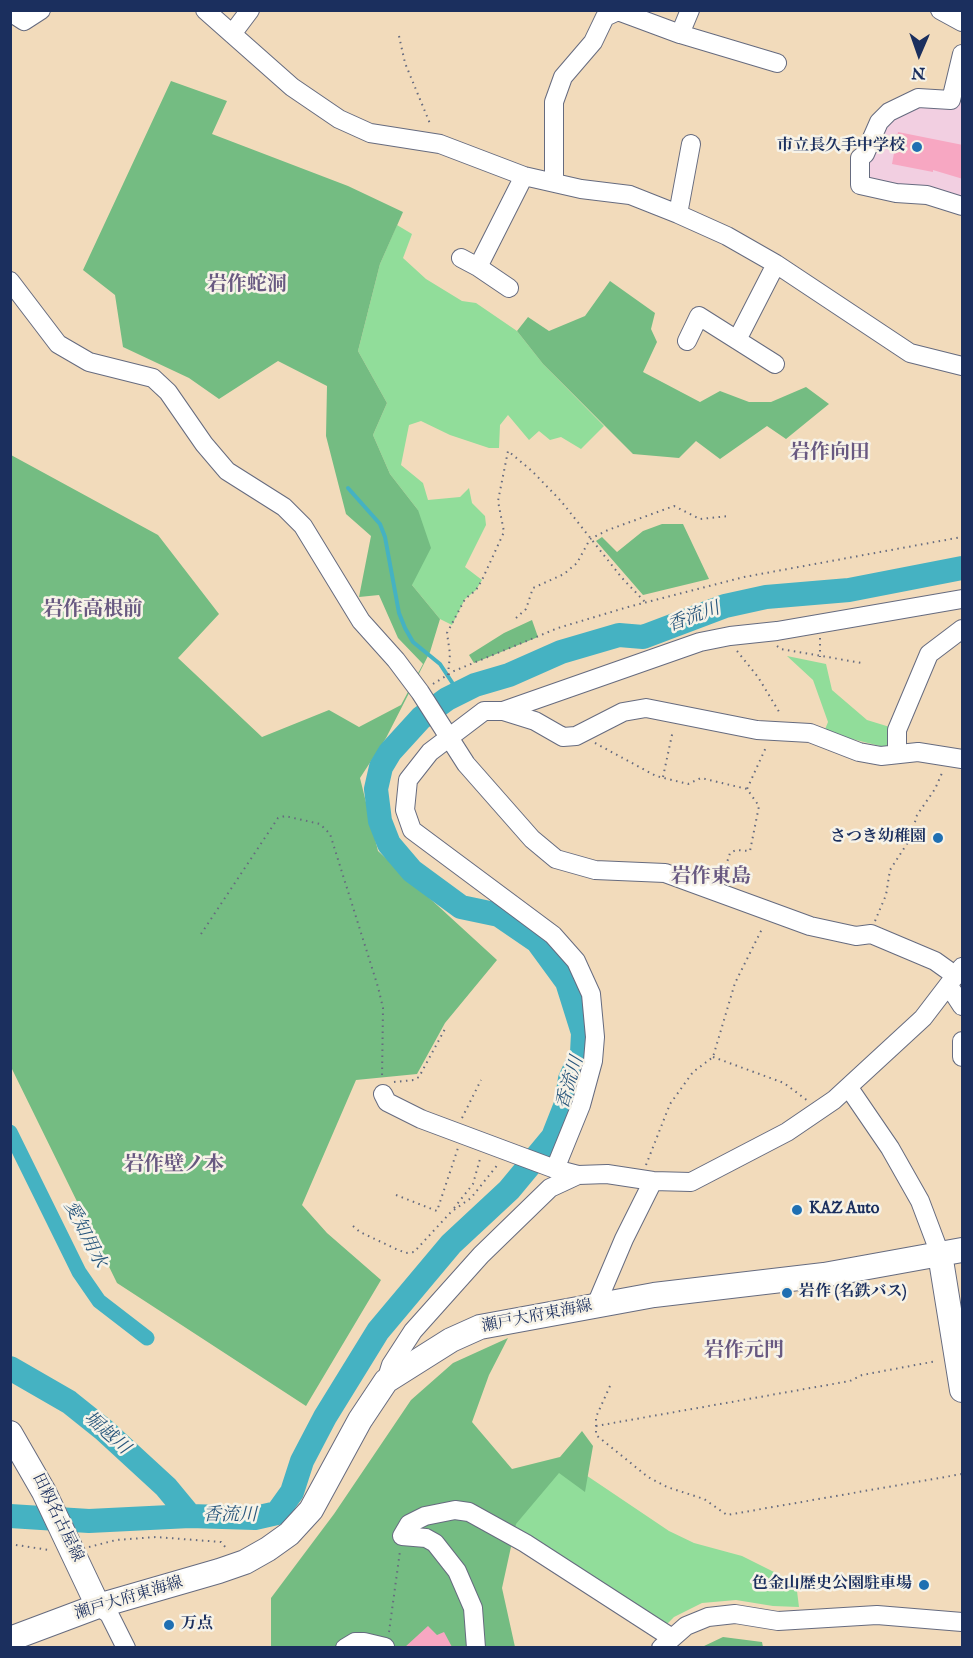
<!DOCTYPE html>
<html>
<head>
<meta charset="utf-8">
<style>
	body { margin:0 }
	#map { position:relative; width:973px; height:1658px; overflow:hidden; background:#f2dbbb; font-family:"IM FELL English",serif }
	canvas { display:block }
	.frame { position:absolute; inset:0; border:12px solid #1b2f5e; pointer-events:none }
	.north { position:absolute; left:889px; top:24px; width:60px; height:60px; -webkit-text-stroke:4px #f7f3e8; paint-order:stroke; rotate:182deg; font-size:16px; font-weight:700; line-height:24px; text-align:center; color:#1b2f5e }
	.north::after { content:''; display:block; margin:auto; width:21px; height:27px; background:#1b2f5e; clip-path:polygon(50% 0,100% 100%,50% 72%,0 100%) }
</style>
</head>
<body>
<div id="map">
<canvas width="973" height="1658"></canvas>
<div class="frame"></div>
<div class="north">N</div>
</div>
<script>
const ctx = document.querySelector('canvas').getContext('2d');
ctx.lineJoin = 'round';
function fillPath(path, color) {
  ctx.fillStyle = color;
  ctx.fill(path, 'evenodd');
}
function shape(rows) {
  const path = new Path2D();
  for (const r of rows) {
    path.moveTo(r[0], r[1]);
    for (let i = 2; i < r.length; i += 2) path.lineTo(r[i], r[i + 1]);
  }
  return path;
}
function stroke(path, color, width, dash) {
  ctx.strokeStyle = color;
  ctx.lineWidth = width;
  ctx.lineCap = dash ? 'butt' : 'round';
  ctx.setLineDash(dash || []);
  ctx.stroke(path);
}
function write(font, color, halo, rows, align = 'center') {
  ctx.font = font + ' "IM FELL English","Noto Serif JP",serif';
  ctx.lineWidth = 5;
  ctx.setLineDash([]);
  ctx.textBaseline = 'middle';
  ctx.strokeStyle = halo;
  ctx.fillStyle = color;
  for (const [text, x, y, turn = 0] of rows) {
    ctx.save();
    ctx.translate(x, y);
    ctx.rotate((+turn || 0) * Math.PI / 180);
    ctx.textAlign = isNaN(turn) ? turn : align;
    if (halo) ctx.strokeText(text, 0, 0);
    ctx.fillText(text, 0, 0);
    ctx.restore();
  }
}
fillPath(shape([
	[962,81,962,202,864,182,868,157,887,119,924,99,957,104]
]), '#f2cfe1');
fillPath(shape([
	[397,225,412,234,403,258,426,279,462,301,476,303,517,331,543,364,604,426,581,449,561,437,550,440,539,431,529,440,508,415,500,425,499,448,489,448,450,435,421,421,409,425,401,465,423,483,428,500,460,497,469,488,472,503,485,516,486,525,465,567,482,580,476,590,465,599,452,625,440,619,412,585,418,510,390,474,373,435,387,403,358,351,380,264],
	[787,656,826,664,832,690,867,720,893,728,892,749,824,732,828,722,813,680],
	[568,1463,669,1531,694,1543,742,1556,796,1583,799,1607,773,1606,736,1600,702,1603,674,1617,660,1631,499,1528]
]), '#91dd9a');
fillPath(shape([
	[171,81,227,101,212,134,348,186,403,212,380,264,358,351,387,403,373,435,390,474,418,510,431,548,412,585,440,619,430,652,386,738,360,778,378,851,497,960,445,1023,417,1074,356,1080,302,1205,327,1233,381,1280,306,1406,117,1283,11,1067,11,455,158,535,219,614,178,658,262,737,329,710,359,727,401,705,423,664,398,638,379,595,359,597,371,536,346,514,326,436,327,386,278,361,219,399,189,378,123,347,115,295,83,270],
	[610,281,655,313,651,329,657,342,643,372,700,402,720,391,749,402,771,402,806,387,829,404,786,439,767,426,720,459,696,441,679,458,633,454,543,364,517,331,528,317,549,331,585,316],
	[662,524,683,524,709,579,643,595,596,541,602,537,617,552,643,531],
	[532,620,538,637,474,663,469,655,504,633],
	[508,1338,489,1375,472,1422,512,1469,560,1457,582,1431,593,1446,585,1492,559,1473,516,1524,502,1588,515,1647,271,1648,271,1598,334,1514,411,1400,453,1363],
	[723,1637,762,1642,763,1647,702,1647]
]), '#74bc82');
stroke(shape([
	[348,488,380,524,385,537,399,613,405,628,413,642,440,664,459,693]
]), '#45b2c2', 4);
stroke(shape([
	[10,1132,79,1272,99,1301,147,1338]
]), '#45b2c2', 15);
stroke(shape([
	[10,1368,69,1402,104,1430,166,1487,190,1516],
	[10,1516,89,1521,190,1516,255,1518,277,1513,292,1492,302,1461,325,1417,378,1331,451,1244,509,1190,553,1137,566,1104,570,1079,582,1053,583,1033,567,982,537,941,499,915,461,907,412,871,389,844,380,821,376,789,381,767,390,752,421,718,447,699,475,685,509,675,561,652,619,635,643,637,725,606,766,597,849,590,962,568]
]), '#45b2c2', 24);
fillPath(shape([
	[898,132,963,145,963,179,933,170,933,172,892,164],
	[428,1626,437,1635,444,1632,452,1647,405,1647]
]), '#f7a7c2');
const minor = shape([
	[205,10,292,87,339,119,370,133,440,144,524,176,581,189,630,195,678,214,727,236,776,264,910,353,962,366],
	[940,10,962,22],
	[10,12,24,21,41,10],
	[232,34,250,10],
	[680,34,777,63],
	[962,54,951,100,918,98,889,112,879,122,865,154,860,158,860,185,896,193,927,195,962,206],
	[554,181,554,102,563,77,593,42,605,17,618,11,680,34,690,10],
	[678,214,691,144],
	[461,258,478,267],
	[10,281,58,344,89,362,153,378,168,392,204,444,227,471,284,507,303,526,361,621,396,660,420,692,466,764,532,839,556,859,595,870,665,873,810,926,856,936,871,934,935,961,956,976],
	[509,288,478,267,524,176],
	[737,340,776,264],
	[687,341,699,316,775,364],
	[503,711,700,642,730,636,777,631,962,599],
	[897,754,897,730,929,654,962,629],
	[949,986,962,1006],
	[962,1041,962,1057],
	[849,1088,890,1148,920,1201,940,1254],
	[383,1094,387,1102,421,1119,555,1169,578,1175,607,1174,653,1181,691,1182,787,1132,834,1100,923,1018,962,967],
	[555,1169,581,1105,593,1061,595,1037,591,994,576,961,553,935,412,830,405,810,408,780,430,752,484,711,503,711,535,721,563,737,576,736,623,712,646,708,757,730,810,733,859,752,881,756,918,752,962,759],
	[596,1305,624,1239,653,1181],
	[386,1381,391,1365,413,1331,481,1255,550,1188,578,1175],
	[98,1606,109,1614,126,1648],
	[345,1648,355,1642,364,1642,385,1647],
	[476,1648,473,1608,457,1571,435,1543,426,1538,402,1536,409,1524,425,1516,455,1510,469,1512,525,1543,672,1638],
	[661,1648,686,1626,708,1617,735,1614,778,1621,877,1615,962,1622]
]);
const major = shape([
	[940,1254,962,1390],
	[10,1433,44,1492,98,1606],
	[10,1639,98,1606,219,1571,245,1562,268,1549,289,1534,311,1510,360,1420,386,1381,451,1340,480,1327,654,1295,824,1275,962,1250]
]);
stroke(minor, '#666b7f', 20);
stroke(major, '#666b7f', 26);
stroke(shape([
	[399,36,405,63,431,126],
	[516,618,526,609,533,588,564,574,577,563,590,539,608,530,674,506,700,519,729,516],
	[820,638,820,657],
	[777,646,781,649,862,663],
	[737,651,758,677,781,715],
	[448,675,450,654,447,633,465,599,476,590,482,580,504,532,498,501,508,451,532,471,561,501,622,578,645,602],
	[433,684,454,671,558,628,628,607,744,577,962,537],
	[595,743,656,776,688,784,701,778,747,789],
	[663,777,673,730],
	[722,878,730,853,736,850,750,851,759,806,747,789,767,745],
	[875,921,886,895,890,870,910,839,917,815,935,789,942,773],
	[201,934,278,818,285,816,320,824,330,834,378,987,383,1008,382,1079],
	[713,1057,784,1083,808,1101],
	[394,1082,414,1080,419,1077,446,1027],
	[462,1118,481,1080],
	[646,1165,670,1104,693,1072,713,1057,735,983,763,927],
	[396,1195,437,1211,458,1148],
	[454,1208,473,1184,480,1159],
	[353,1226,360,1232,396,1249,406,1253,414,1252,451,1212,471,1198,499,1163],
	[610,1386,596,1417,596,1435,648,1477,667,1487,704,1499,727,1515,962,1474],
	[596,1426,850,1381,862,1375,937,1361],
	[10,1544,49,1550],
	[89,1547,116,1540,156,1537,221,1542,227,1549],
	[389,1632,400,1551]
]), '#666b7f', 2, [1.5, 4.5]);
stroke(minor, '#fff', 18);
stroke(major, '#fff', 24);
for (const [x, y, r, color] of [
	[917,147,6,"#1f6fb2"],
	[938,838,6,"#1f6fb2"],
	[797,1210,6,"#1f6fb2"],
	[787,1293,6,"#1f6fb2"],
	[924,1585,6,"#1f6fb2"],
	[169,1625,6,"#1f6fb2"]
]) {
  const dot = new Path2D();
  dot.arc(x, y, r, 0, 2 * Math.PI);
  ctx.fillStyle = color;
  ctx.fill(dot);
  stroke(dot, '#f7f3e8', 2);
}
write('bold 16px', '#1b2f5e', '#f7f3e8', [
	["市立長久手中学校",905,147],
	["さつき幼稚園",926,838],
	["KAZ Auto",809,1210,"left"],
	["岩作 (名鉄バス)",799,1293,"left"],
	["色金山歴史公園駐車場",912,1585],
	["万点",181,1625,"left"]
], 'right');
write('16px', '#1b2f5e', '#f7f3e8', [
	["瀬戸大府東海線",537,1317,-11],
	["田籾名古屋線",57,1518,64],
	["瀬戸大府東海線",129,1599,-17]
]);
write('italic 18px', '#28567c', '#f7f3e8', [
	["香流川",694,618,-20],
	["香流川",571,1083,-73],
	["愛知用水",84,1235,63],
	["堀越川",106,1434,41],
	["香流川",230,1516]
]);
write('bold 20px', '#685981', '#f7f3e8', [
	["岩作蛇洞",247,286],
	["岩作向田",830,454],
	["岩作高根前",93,611],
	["岩作東島",711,878],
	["岩作壁ノ本",174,1166],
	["岩作元門",744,1352]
]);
</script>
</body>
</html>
